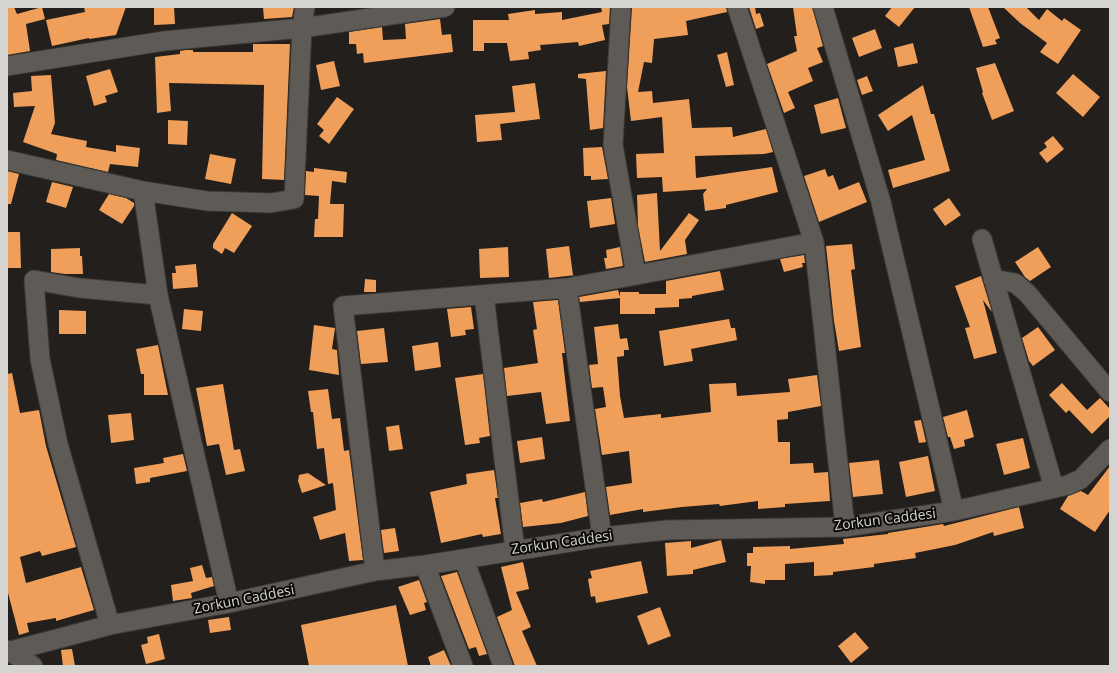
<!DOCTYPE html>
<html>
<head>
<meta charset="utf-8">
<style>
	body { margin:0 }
	#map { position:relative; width:1117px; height:673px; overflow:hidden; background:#231f1c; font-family:"Open Sans",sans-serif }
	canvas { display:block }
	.frame { position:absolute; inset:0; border:8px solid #d6d4d1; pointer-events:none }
</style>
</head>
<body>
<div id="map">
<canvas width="1117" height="673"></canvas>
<div class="frame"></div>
</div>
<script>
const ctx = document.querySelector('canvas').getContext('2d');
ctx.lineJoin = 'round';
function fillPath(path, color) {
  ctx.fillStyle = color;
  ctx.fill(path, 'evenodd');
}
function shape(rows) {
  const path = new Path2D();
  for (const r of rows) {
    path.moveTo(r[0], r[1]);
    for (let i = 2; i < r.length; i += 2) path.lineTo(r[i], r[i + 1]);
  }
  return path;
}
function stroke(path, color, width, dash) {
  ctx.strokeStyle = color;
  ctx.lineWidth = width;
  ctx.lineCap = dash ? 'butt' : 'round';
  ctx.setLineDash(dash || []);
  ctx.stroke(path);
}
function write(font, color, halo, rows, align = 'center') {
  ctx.font = font + ' "Open Sans",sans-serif';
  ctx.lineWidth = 4;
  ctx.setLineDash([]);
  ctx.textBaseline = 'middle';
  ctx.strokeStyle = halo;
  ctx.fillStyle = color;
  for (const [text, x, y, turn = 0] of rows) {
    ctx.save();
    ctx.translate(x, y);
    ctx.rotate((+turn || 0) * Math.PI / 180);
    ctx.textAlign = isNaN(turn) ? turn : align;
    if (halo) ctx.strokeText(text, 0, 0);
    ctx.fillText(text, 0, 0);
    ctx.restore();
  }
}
fillPath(shape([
	[7,7,14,7,17,14,42,7,45,19,26,24,30,51,7,55],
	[84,7,126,7,116,35,89,39,89,38,52,46,46,20,85,12],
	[154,7,174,7,175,24,154,25],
	[263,7,294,7,292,17,264,19],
	[601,7,610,7,609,24,602,25,605,40,579,46,578,42,540,45,541,50,528,52,529,59,510,61,507,43,484,43,484,51,473,51,473,20,509,20,508,14,535,10,535,14,562,12,562,20,602,12],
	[632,7,726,7,727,12,686,21,688,35,654,39,652,63,644,62,638,92,652,91,653,103,689,99,692,128,732,127,733,137,766,129,773,152,764,154,695,156,696,178,772,167,778,192,726,205,726,208,705,211,703,194,707,189,663,192,662,177,637,178,636,154,664,153,662,117,631,121,627,87],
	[749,7,755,7,756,14,760,13,764,26,756,29],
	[793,7,812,7,823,46,817,48,823,62,808,68,813,81,788,92,795,108,784,113,767,64,797,51,794,36,797,36],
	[892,7,915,7,899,27,885,16],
	[969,7,988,7,1000,38,995,40,997,44,983,47],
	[1003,7,1026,7,1039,20,1047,9,1062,21,1064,18,1081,30,1058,64,1040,52,1047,43,1020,23],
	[440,19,442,35,451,34,453,52,364,63,363,53,357,54,356,44,349,44,349,32,382,27,383,40,406,39,405,24],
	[875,29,882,48,859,57,852,38],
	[913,43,918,63,898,67,894,48],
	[253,44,290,44,284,180,262,179,264,85,169,83,171,111,157,113,155,57,180,54,180,51,186,50,193,50,193,52,253,52],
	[727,52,734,85,726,87,717,55],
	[334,61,340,86,321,90,316,65],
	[995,63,1014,111,992,120,982,93,983,92,976,68],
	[110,69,118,92,105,96,107,102,94,106,86,76],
	[606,71,603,128,590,130,586,79,578,78,578,74],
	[1073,74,1100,97,1083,117,1056,93],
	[51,75,55,123,51,134,87,141,86,147,116,152,116,145,140,148,138,167,110,164,108,172,56,160,57,154,23,142,35,106,14,107,13,93,32,91,31,76],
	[867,76,873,91,862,95,857,80],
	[535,83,540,119,500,124,502,140,477,142,475,115,515,112,512,86],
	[923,85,931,114,934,114,950,171,893,188,888,170,925,160,912,115,888,131,878,115],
	[337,97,354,109,329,144,319,136,324,130,317,124],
	[838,98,846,128,821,134,814,105],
	[168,120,188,121,187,145,168,144],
	[1053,136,1064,149,1047,163,1039,153,1047,147,1044,143],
	[602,147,608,179,591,180,591,176,584,176,583,148],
	[210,154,236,159,231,184,205,179],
	[314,168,347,172,346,183,332,181,330,204,344,204,343,237,314,237,315,219,318,219,319,196,305,195,306,171,314,172],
	[825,169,828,177,833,175,839,190,859,182,867,202,819,222,804,176],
	[7,171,19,174,11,204,7,204],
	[52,182,73,187,66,208,46,202],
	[657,193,660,251,689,213,699,220,685,240,687,254,645,262,638,226,637,195],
	[109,194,126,198,134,203,134,206,122,224,99,210],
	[611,198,615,224,590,228,587,201],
	[949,198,961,215,945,226,933,209],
	[232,213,252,226,234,253,225,248,222,254,213,248,213,244],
	[7,232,20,232,21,268,7,268],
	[852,244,855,269,851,270,861,347,839,351,834,321,826,246],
	[569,246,573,275,576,275,549,278,546,249],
	[508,247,509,277,480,278,479,249],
	[620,247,623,266,606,269,604,258,607,258,606,250],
	[1038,247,1051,267,1030,281,1025,277,1015,262],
	[80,248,80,256,82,256,83,274,65,274,51,272,51,249],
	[804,255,805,263,802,263,803,267,784,272,780,259],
	[196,264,198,287,173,289,172,273,176,273,175,266],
	[720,271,724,290,692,296,692,298,679,299,679,307,655,308,655,314,620,314,620,298,580,302,579,297,618,290,620,297,620,292,639,292,639,294,666,294,666,281],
	[981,276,992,312,983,300,997,353,974,359,965,328,970,327,955,286],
	[365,279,376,280,376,292,364,292],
	[558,300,565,353,562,353,570,421,546,424,541,392,507,396,504,368,538,363,533,330,537,329,533,302],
	[471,307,474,329,465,330,466,335,451,337,447,309],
	[184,309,203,311,201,331,182,329],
	[59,310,86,311,86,334,59,334],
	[729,319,731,328,735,328,737,340,691,349,693,361,664,366,659,331],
	[618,324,620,339,627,338,629,350,624,350,624,356,617,357,620,396,624,418,661,414,661,418,711,412,709,384,736,383,737,396,790,392,788,379,817,375,821,406,788,412,788,419,777,420,778,442,790,442,790,464,813,463,814,473,828,472,830,501,785,504,785,507,758,509,758,501,720,506,719,504,682,507,643,512,643,509,610,515,606,487,632,483,629,451,602,455,595,409,606,407,603,387,592,388,589,365,598,364,594,327],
	[314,325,335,328,332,349,337,350,339,375,309,370],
	[1038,327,1055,350,1033,366,1029,361,1022,338],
	[384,328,388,362,361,364,357,331],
	[438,342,441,367,415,371,412,346],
	[158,345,168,395,144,395,144,374,141,374,136,349],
	[12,373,20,413,39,410,46,446,76,547,42,556,40,551,20,557,26,583,81,567,94,610,56,621,56,618,27,623,29,632,19,635,7,589,7,374],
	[483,374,490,436,479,438,480,443,465,445,455,378],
	[1062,383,1087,410,1100,398,1110,409,1110,416,1092,434,1069,410,1066,413,1049,395],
	[223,384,234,450,240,449,245,471,226,475,219,444,207,446,196,388],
	[328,389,332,419,340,418,344,451,349,450,363,560,349,561,345,533,320,540,313,517,336,510,333,483,328,484,324,448,317,449,313,412,311,412,308,391],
	[967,410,974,437,964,440,965,446,954,449,950,437,948,437,943,417],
	[131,413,134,440,111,443,108,415],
	[921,420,926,442,919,443,914,421],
	[399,425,403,449,389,451,386,427],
	[542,437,545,459,520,463,517,441],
	[1023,438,1030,468,1004,475,996,444],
	[183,454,187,471,150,478,150,482,136,484,134,468,164,463,163,458],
	[928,456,935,491,906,497,899,462],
	[879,460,883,494,853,497,849,463],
	[1110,466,1110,510,1095,532,1060,509,1068,496,1081,491,1088,495],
	[494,470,498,498,495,498,501,534,483,537,482,534,441,543,430,492,467,484,466,474],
	[308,473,326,485,302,493,298,481,299,475],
	[585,492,588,516,561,523,523,527,520,503,542,499,543,502],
	[1019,507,1024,528,994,536,993,532,955,545,915,553,916,558,874,564,874,567,833,572,833,575,814,576,814,562,785,564,785,580,765,580,765,584,750,582,751,566,747,566,747,553,753,553,753,547,790,546,790,549,844,544,843,539,888,534,888,533,943,524,944,526],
	[395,528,399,551,384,553,381,530],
	[721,540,726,562,693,570,693,574,667,576,665,543,691,541,691,548],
	[641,561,648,593,596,603,595,596,591,597,588,579,592,578,590,571],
	[523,562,529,589,516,592,531,627,522,631,537,666,515,666,497,617,512,610,501,567],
	[202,565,206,578,212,577,214,586,191,593,192,598,173,601,171,585,193,581,190,568],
	[457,572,487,654,479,656,476,647,469,649,441,576],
	[419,580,427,602,424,603,426,610,410,615,398,587],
	[396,605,408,666,309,666,301,625],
	[660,607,671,636,648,645,637,616],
	[229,617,231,630,210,633,208,620],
	[855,632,869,648,851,663,838,646],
	[159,634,165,659,146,664,141,645,148,643,147,637],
	[72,649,75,666,63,666,61,650],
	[444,650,451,666,431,666,428,657]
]), '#ef9f5a');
const minor = shape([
	[621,7,613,145,636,275],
	[737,7,814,242,845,527],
	[823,7,881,202,954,511],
	[7,66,164,41,302,28,445,7],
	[7,160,143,191,207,201,271,203,294,199,302,28,305,7],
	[143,191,158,295,229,603],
	[982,239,1054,488],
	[993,279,1015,283,1027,293,1110,392],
	[567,288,602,537],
	[484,295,515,550],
	[464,559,503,666],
	[425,565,463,666],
	[375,571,343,306,567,288,814,242],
	[110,625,58,444,40,359,34,280,79,288,158,295],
	[7,650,33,666],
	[7,652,110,625,229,603,375,571,425,565,602,537,667,530,845,527,954,511,1068,485,1081,479,1110,449]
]);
stroke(minor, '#3c3a37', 21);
stroke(minor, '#5e5a56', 19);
write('14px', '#d6d4d1', '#0b0a08', [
	["Zorkun Caddesi",885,520,-7],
	["Zorkun Caddesi",562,543,-8],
	["Zorkun Caddesi",244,600,-11]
]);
</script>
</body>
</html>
